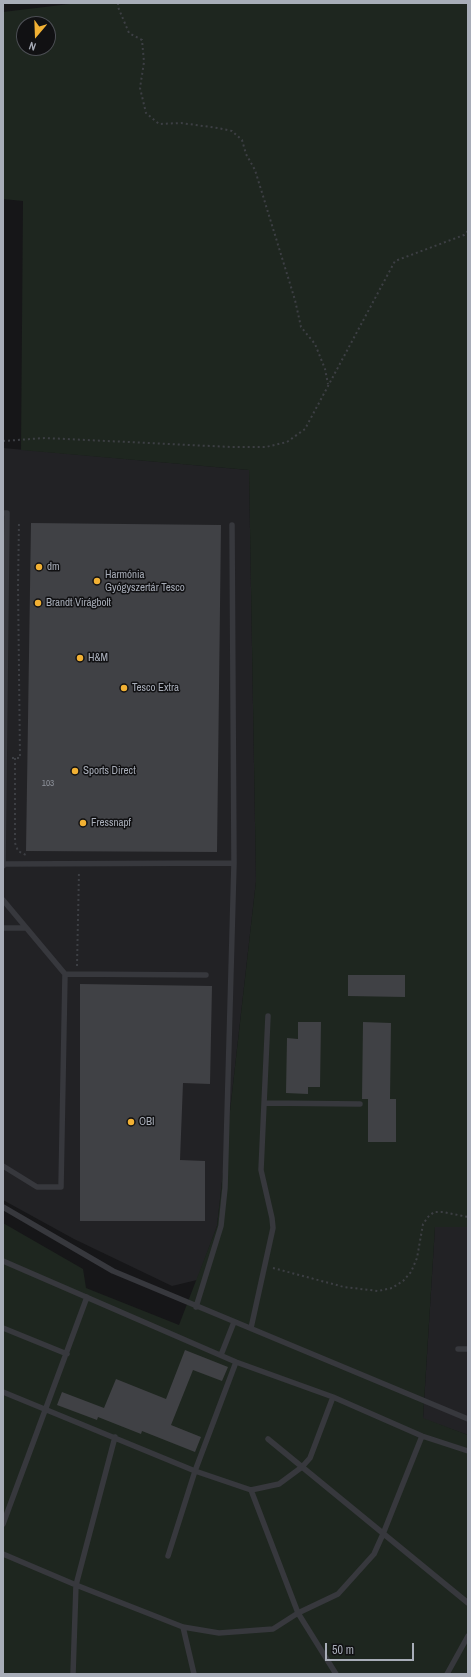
<!DOCTYPE html>
<html>
<head>
<meta charset="utf-8">
<style>
	body { margin:0 }
	#map { position:relative; width:471px; height:1677px; overflow:hidden; background:#161618; font-family:"Archivo Narrow",sans-serif }
	canvas { display:block }
	.frame { position:absolute; inset:0; border:4px solid #a8adb8; pointer-events:none }
	.north { position:absolute; left:16px; top:16px; width:40px; height:40px; box-sizing:border-box; background:#111113; border:1px solid #4d4f55; border-radius:50%; rotate:199deg; font-size:11px; font-weight:700; line-height:16px; text-align:center; color:#a8adb8 }
	.north::after { content:''; display:block; margin:auto; width:14px; height:18px; background:#f2b134; clip-path:polygon(50% 0,100% 100%,50% 72%,0 100%) }
	.scale { position:absolute; left:325px; top:1643px; width:89px; height:18px; box-sizing:border-box; border:2px solid #a8adb8; border-top:0; padding-left:5px; font-size:12px; line-height:14px; white-space:nowrap; color:#a8adb8; -webkit-text-stroke:3px #111113; paint-order:stroke }
</style>
</head>
<body>
<div id="map">
<canvas width="471" height="1677"></canvas>
<div class="frame"></div>
<div class="north">N</div>
<div class="scale">50 m</div>
</div>
<script>
const ctx = document.querySelector('canvas').getContext('2d');
ctx.lineJoin = 'round';
function fillPath(path, color) {
  ctx.fillStyle = color;
  ctx.fill(path, 'evenodd');
}
function shape(rows) {
  const path = new Path2D();
  for (const r of rows) {
    path.moveTo(r[0], r[1]);
    for (let i = 2; i < r.length; i += 2) path.lineTo(r[i], r[i + 1]);
  }
  return path;
}
function stroke(path, color, width, dash) {
  ctx.strokeStyle = color;
  ctx.lineWidth = width;
  ctx.lineCap = dash ? 'butt' : 'round';
  ctx.setLineDash(dash || []);
  ctx.stroke(path);
}
function write(font, color, halo, rows, align = 'center') {
  ctx.font = font + ' "Archivo Narrow",sans-serif';
  ctx.lineWidth = 3;
  ctx.setLineDash([]);
  ctx.textBaseline = 'middle';
  ctx.strokeStyle = halo;
  ctx.fillStyle = color;
  for (const [text, x, y, turn = 0] of rows) {
    ctx.save();
    ctx.translate(x, y);
    ctx.rotate((+turn || 0) * Math.PI / 180);
    ctx.textAlign = isNaN(turn) ? turn : align;
    if (halo) ctx.strokeText(text, 0, 0);
    ctx.fillText(text, 0, 0);
    ctx.restore();
  }
}
fillPath(shape([
	[3,448,249,470,256,881,217,1226,197,1280,172,1286,74,1239,3,1200],
	[435,1227,468,1227,468,1435,423,1419]
]), '#222225');
fillPath(shape([
	[78,3,468,3,468,1227,435,1227,423,1418,468,1435,468,1674,3,1674,3,1223,83,1269,86,1288,179,1325,217,1226,256,881,249,470,21,450,23,201,3,199,3,12],
	[24,24,48,24,48,48,24,48]
]), '#1e261f');
fillPath(shape([
	[31,523,221,525,217,852,26,851],
	[348,975,405,975,405,997,348,996],
	[80,984,212,986,210,1084,183,1083,180,1160,205,1161,205,1221,80,1221],
	[298,1022,321,1022,320,1087,308,1087,308,1094,286,1093,287,1038,298,1039],
	[363,1022,391,1023,390,1099,396,1099,396,1142,368,1142,368,1099,362,1099],
	[185,1350,228,1367,222,1381,193,1370,171,1425,201,1437,195,1452,142,1431,141,1434,98,1417,97,1420,57,1405,62,1392,104,1408,116,1379,166,1399]
]), '#404145');
stroke(shape([
	[118,3,118,7,129,33,142,40,144,62,140,88,146,113,159,124,181,123,218,128,232,131,242,140,246,154,255,170,295,300,301,327,315,344,325,369,328,384],
	[3,441,45,438,231,447,266,447,287,442,305,429,395,261,464,235,468,231],
	[12,758,20,758,18,586,19,521],
	[15,758,15,843,18,851,26,855],
	[77,966,79,871],
	[273,1268,344,1287,378,1291,392,1288,403,1281,411,1272,417,1258,423,1224,428,1217,434,1212,443,1212,468,1217]
]), '#3d3f44', 2, [2, 3]);
stroke(shape([
	[3,513,7,513,3,866],
	[4,864,234,863],
	[3,900,65,974,61,1187,37,1187,3,1166],
	[3,928,26,928],
	[65,974,206,975],
	[264,1103,360,1104],
	[3,1207,113,1271,468,1419],
	[3,1261,236,1362,333,1397,422,1436,468,1451],
	[196,1307,221,1226,225,1188,234,863,232,525],
	[3,1328,67,1354],
	[251,1328,273,1228,272,1218,261,1170,268,1016],
	[458,1349,468,1349],
	[221,1355,234,1322],
	[3,1392,195,1471,236,1362],
	[268,1439,468,1603],
	[251,1490,279,1484,302,1467,310,1458,333,1397],
	[3,1524,87,1297],
	[3,1554,76,1585,183,1627,219,1633,273,1629,298,1613,338,1594,374,1554,383,1534,422,1436],
	[168,1556,195,1471,251,1490,298,1613,336,1674],
	[183,1627,194,1674],
	[73,1674,76,1585,115,1437],
	[447,1674,468,1636]
]), '#37383d', 5.5);
for (const [x, y, r, color] of [
	[39,567,4,"#f2b134"],
	[97,581,4,"#f2b134"],
	[38,603,4,"#f2b134"],
	[80,658,4,"#f2b134"],
	[124,688,4,"#f2b134"],
	[75,771,4,"#f2b134"],
	[83,823,4,"#f2b134"],
	[131,1122,4,"#f2b134"]
]) {
  const dot = new Path2D();
  dot.arc(x, y, r, 0, 2 * Math.PI);
  ctx.fillStyle = color;
  ctx.fill(dot);
  stroke(dot, '#111113', 1.5);
}
write('9px', '#8e929b', null, [
	["103",48,784]
]);
write('11px', '#a8adb8', '#111113', [
	["dm",47,567],
	["Harmónia",105,575],
	["Gyógyszertár Tesco",105,588],
	["Brandt Virágbolt",46,603],
	["H&M",88,658],
	["Tesco Extra",132,688],
	["Sports Direct",83,771],
	["Fressnapf",91,823],
	["OBI",139,1122]
], 'left');
</script>
</body>
</html>
